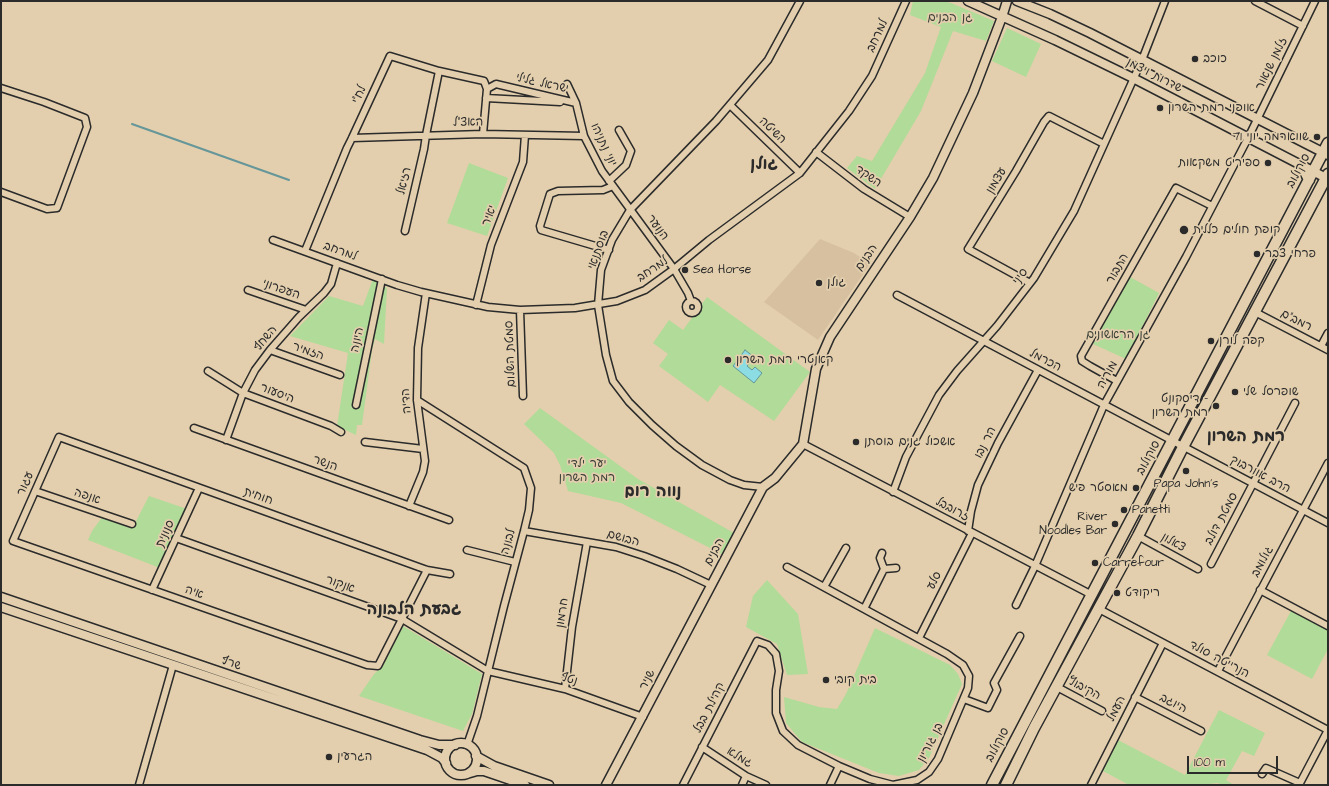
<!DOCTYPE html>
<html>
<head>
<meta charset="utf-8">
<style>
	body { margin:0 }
	#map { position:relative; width:1329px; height:786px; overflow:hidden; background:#e3cfad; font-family:"Architects Daughter",sans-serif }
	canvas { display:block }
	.frame { position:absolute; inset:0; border:2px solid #2b2b2b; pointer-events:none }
	.scale { position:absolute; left:1187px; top:756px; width:91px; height:18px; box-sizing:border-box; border:2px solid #2b2b2b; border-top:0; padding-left:5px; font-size:12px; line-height:14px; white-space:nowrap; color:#2b2b2b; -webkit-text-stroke:3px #e3cfad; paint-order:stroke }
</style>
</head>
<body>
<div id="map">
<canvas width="1329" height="786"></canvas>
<div class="frame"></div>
<div class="scale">100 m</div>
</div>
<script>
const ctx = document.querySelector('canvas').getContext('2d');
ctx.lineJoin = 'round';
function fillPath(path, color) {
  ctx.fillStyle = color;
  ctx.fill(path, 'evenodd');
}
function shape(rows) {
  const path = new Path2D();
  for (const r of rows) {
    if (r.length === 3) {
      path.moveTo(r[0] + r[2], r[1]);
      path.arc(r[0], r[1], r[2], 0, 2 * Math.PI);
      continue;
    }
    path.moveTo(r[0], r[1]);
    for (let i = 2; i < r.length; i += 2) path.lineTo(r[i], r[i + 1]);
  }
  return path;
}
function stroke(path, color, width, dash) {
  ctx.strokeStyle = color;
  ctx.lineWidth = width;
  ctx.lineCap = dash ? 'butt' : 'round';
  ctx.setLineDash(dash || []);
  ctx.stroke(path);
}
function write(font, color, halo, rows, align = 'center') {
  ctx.font = font + ' "Architects Daughter","Playpen Sans Hebrew",sans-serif';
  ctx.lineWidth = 3.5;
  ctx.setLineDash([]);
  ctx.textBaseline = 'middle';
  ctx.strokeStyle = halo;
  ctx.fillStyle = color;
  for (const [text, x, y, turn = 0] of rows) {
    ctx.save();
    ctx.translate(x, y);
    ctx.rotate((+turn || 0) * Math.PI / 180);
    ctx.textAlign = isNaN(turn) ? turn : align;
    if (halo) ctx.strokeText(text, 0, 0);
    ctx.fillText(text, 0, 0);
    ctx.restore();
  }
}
fillPath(shape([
	[820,239,854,253,870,264,818,340,764,302]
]), '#d7c0a0');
fillPath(shape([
	[913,1,943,1,951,3,994,21,986,41,953,31,921,111,875,189,847,168,857,156,872,161,925,73,941,27,910,15],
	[1007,28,1041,44,1026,77,992,61],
	[469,163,508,178,487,236,447,223],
	[1130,277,1159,293,1126,359,1093,344],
	[373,279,387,288,384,344,375,339,372,350,362,425,357,425,356,435,337,426,348,353,290,336,329,296,363,306],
	[707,297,810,372,774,421,720,385,708,402,659,366,668,354,653,343,669,320,683,330],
	[540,408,638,479,734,533,722,554,621,503,568,491,560,465,554,453,524,424],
	[149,496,187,509,160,568,88,540,92,531,103,516,133,527],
	[767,580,798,614,808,674,787,675,777,644,746,627,753,596],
	[1292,609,1328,629,1328,649,1312,679,1267,655],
	[403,626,482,674,472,714,463,731,359,696,374,674,383,666],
	[875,628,950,665,958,674,962,684,929,758,919,770,899,776,879,773,802,742,786,723,784,697,819,707,837,709,846,694],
	[1219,710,1265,733,1254,756,1242,751,1226,780,1234,785,1221,785,1218,783,1200,785,1129,785,1103,771,1118,740,1185,775]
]), '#b1db98');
const water = shape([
	[745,350,754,357,747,366,752,370,755,367,762,373,754,383,733,366,745,350]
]);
fillPath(water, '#8cdde3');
stroke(water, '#659699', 1);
stroke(shape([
	[132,124,289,180]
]), '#659699', 2);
const minor = shape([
	[1255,1,1303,26],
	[439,71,484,81,487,89,483,134],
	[567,84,576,103,584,136,602,171,674,269,688,293,691,301],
	[1,88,44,102,85,118,87,127,57,208,47,209,1,192],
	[487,89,496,84,576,103],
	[486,98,560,102],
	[730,105,800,173],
	[352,138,483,134,584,136],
	[816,152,864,189,910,217],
	[609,181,626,165,631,151,619,130],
	[273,240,397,285,421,292,488,307,520,310,575,308,617,301,645,290,674,269,709,240,800,173,849,111,872,76,906,1],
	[609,250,541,230,540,226,550,194,558,191,603,190,613,186],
	[305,251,347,148,352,138,390,56,439,71,426,135,424,149,405,231],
	[1030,283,968,249,1016,171,1044,122,1049,116,1104,144],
	[248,290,306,310],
	[897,295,1328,523],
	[692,307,6],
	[476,305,491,245,523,162,525,135],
	[520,310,523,396],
	[1255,312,1328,350],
	[1321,346,1328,333],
	[270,350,340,375],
	[208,371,243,393,331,426,341,432],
	[1117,381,1090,366,1082,361,1081,356,1176,188,1212,206],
	[417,400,524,468,531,488,529,510,524,531,504,606,477,716,467,745],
	[356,405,382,279],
	[194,428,449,520],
	[226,440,243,393,255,370,270,350,299,317,324,293,331,284,337,263],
	[365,442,423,449],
	[803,444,1092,595],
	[763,487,744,485,730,480,702,465,676,446,652,425,629,402,613,381,606,355,598,305,601,270,612,240,630,210,716,121,768,60,800,1],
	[35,491,132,524],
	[893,492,906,457,939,395,957,371,997,326,1034,278,1074,211,1142,60,1165,1],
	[409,506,423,472,425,461,417,400,418,348,426,293],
	[524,531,616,547,644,556,677,569,711,585],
	[968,531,971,511,978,485,998,443,1038,370],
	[1138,536,1198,569],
	[176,538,402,619,488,671,565,689,643,717],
	[467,550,515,562],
	[1211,564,1295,403],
	[884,569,896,568],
	[427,570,378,666,367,665,13,541,59,437,427,570,450,574],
	[824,587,846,548],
	[152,590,199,488],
	[1260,590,1328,626],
	[1016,605,1035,566,1104,405,1186,257,1248,138,1315,1],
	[864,609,884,569,880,558,882,553],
	[1099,609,1328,730],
	[919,638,972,533],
	[1218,671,1328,463],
	[1057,687,1102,711],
	[565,689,572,627,587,542],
	[1135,697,1201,731],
	[964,699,988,708,997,690,994,683,1020,636],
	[702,747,746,776,766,785],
	[1262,774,1266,768,1300,783],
	[139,785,173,665],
	[683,785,757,641,768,645,776,654,779,671,776,690,776,713,783,731,798,745,839,766,870,779,893,785,917,780,929,772,938,759,968,688,969,676,963,665,947,654,787,567],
	[742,785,746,776],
	[830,785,839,766],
	[1091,785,1163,643],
	[1299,785,1328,730]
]);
const tertiary = shape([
	[968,1,1055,40,1133,78,1328,179],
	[1017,1,1050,14,1090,33,1328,155],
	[1,597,420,740,439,745,455,745],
	[1,607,427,750,442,758,446,763],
	[461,759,16],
	[476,756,494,766,549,785],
	[470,773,477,771,484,771,525,785],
	[606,785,763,487,775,478,803,444,816,369,830,337,910,217,933,178,973,93,1002,17,1007,1]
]);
const primary = shape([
	[1302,165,1309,180],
	[992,785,1328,143],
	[1006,785,1034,728,1138,536,1183,447,1328,174]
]);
stroke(minor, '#2b2b2b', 9);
stroke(tertiary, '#2b2b2b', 11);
stroke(primary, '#2b2b2b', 13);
stroke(minor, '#e3cfad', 6);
stroke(tertiary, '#e3cfad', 8);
stroke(primary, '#e3cfad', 10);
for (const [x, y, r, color] of [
	[1195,59,4,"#2b2b2b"],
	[1160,108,4,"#2b2b2b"],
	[1317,137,4,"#2b2b2b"],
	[1268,163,4,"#2b2b2b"],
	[1184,230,5,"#2b2b2b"],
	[1257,254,4,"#2b2b2b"],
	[685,270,4,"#2b2b2b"],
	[819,283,4,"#2b2b2b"],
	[1211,341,4,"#2b2b2b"],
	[728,360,4,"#2b2b2b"],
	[1235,392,4,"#2b2b2b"],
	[1216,406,4,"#2b2b2b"],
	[856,442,4,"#2b2b2b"],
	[1186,471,4,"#2b2b2b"],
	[1136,488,4,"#2b2b2b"],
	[1124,510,4,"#2b2b2b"],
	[1115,524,4,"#2b2b2b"],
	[1095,563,4,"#2b2b2b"],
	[1117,593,4,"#2b2b2b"],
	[826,680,4,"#2b2b2b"],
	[329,757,4,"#2b2b2b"]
]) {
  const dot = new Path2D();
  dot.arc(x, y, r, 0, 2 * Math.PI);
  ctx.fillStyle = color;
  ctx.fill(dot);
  stroke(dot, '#e3cfad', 1.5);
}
write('12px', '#383d36', '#e3cfad', [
	["גן הבנים",950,18],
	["גן הראשונים",1118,335],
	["יער ילדי",587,464],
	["רמת השרון",587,478]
]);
write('12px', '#2b2b2b', '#e3cfad', [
	["למרחב",878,36,-65],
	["זלמן שנאור",1272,64,-64],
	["שדרות ויצמן",1154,76,27],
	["ישראל גלילי",542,84,13],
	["לח\"י",360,95,-66],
	["האצ\"ל",468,123,-1],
	["השיטה",772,131,44],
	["יוני נתניהו",603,145,65],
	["סוקולוב",1299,171,-62],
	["השקד",868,177,35],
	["רזיאל",405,181,-76],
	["עצמון",997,181,-59],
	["יאיר",490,216,-69],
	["הנוער",657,228,54],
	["בוסתנאי",599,250,-70],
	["למרחב",340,252,20],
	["הבנים",867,258,-56],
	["התבור",1118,269,-60],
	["למרחב",653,270,-34],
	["סיני",1021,277,-54],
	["העפרוני",281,290,19],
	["רמב\"ם",1296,321,27],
	["השחף",266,339,-50],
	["היונה",358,340,-78],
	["הזמיר",308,352,19],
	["סמטת השלום",511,354,-92],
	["הכרמל",1045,361,28],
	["מוריה",1108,375,-61],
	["היסעור",277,394,21],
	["הדיה",407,401,-94],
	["הר נבו",986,443,-63],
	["סוקולוב",1149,458,-62],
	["הנשר",325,464,20],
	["הרב אוורבוך",1260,475,28],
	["עגור",26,484,-66],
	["אנפה",87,497,19],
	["חוחית",258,497,20],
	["זרובבל",952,510,28],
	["סמטת דולב",1222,519,-62],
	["סנונית",166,534,-65],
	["הבושם",623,539,15],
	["לבונה",509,542,-74],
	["צאלון",1173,543,29],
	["הבנים",715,552,-62],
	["גולומב",1263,562,-62],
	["סלע",935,581,-63],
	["אנקור",340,585,20],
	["איה",194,593,19],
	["חרמון",563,613,-81],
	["הנרייטה סולד",1219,660,28],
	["שרף",231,664,19],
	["נטף",569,680,17],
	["שניר",648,680,-63],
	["הקיבוץ",1084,689,28],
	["היוגב",1173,704,27],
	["קהילת בבל",710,708,-63],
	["העמל",1117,709,-63],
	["בן גוריון",931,743,-63],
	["סוקולוב",998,745,-62],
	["גמלא",739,758,32]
]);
write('12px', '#2b2b2b', '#e3cfad', [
	["כוכב",1203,59],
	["אופני רמת השרון",1168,108],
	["שווארמה יוני 71",1309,137,"right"],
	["ספיריט משקאות",1260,163,"right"],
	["קופת חולים כללית",1193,230],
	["פרחי צבר",1265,254],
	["Sea Horse",693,270],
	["גולן",827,283],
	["קפה לורן",1219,341],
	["קאנטרי רמת השרון",736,360],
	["שופרסל שלי",1243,392],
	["דיסקונט -",1208,399,"right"],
	["רמת השרון",1208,413,"right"],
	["אשכול גנים בוסתן",864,442],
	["Papa John's",1186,484,"center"],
	["מאסטר פיש",1128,488,"right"],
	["Panetti",1132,510],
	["River",1107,517,"right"],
	["Noodles Bar",1107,531,"right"],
	["Carrefour",1103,563],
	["ריקודט",1125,593],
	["בית קובי",834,680],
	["הגרעין",337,757]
], 'left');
write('bold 16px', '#2b2b2b', '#e3cfad', [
	["גולן",764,166],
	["רמת השרון",1246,438],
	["נווה רום",653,493],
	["גבעת הלבונה",414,611]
]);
</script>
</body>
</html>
